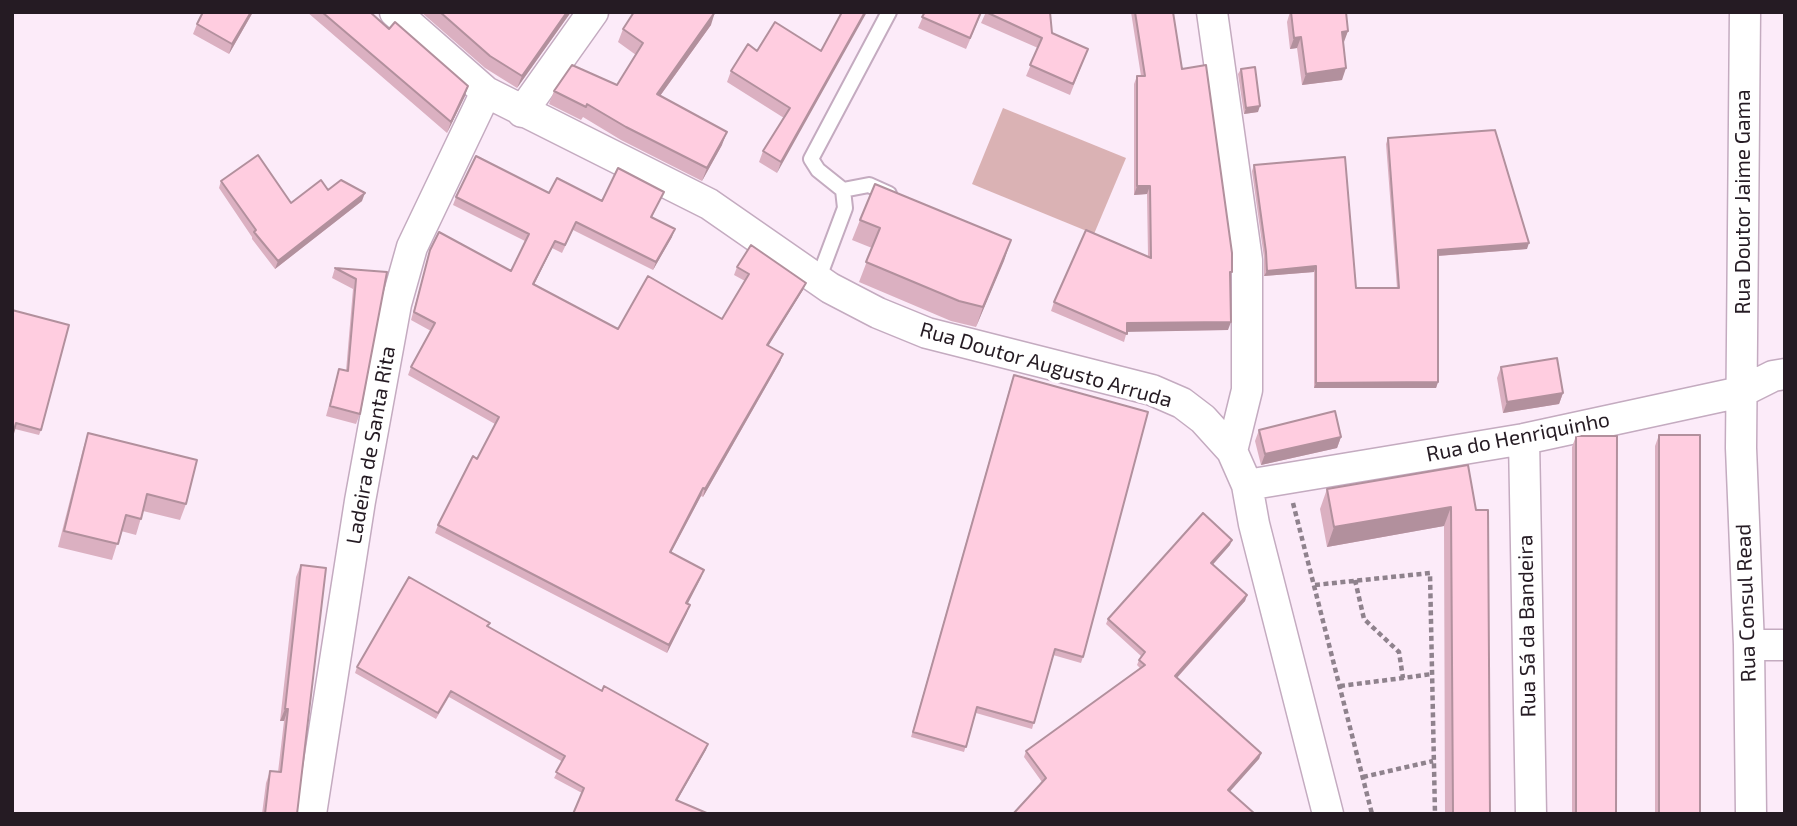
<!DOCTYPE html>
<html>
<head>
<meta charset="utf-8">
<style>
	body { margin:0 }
	#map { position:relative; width:1797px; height:826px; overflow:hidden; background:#fcebf9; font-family:"Exo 2",sans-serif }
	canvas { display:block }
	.frame { position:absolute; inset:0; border:14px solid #251b23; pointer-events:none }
</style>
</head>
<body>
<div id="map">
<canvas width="1797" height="826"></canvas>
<div class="frame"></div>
</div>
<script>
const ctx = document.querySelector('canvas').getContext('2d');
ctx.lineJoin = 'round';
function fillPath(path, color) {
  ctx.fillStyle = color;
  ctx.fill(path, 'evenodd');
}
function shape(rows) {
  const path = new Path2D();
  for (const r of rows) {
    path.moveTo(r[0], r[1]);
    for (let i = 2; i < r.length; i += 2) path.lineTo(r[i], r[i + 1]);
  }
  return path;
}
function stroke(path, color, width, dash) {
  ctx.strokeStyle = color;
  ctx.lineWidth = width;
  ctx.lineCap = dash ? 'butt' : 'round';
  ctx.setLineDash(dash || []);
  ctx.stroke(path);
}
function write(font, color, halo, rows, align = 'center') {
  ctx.font = font + ' "Exo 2",sans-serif';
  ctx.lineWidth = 7;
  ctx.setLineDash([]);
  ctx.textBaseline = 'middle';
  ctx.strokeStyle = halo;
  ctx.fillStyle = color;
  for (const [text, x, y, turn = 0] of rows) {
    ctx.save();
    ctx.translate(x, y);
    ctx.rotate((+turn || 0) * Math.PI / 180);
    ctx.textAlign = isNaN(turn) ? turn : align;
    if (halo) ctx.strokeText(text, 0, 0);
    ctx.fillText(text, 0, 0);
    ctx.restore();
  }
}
fillPath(shape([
	[1003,108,1126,158,1094,234,972,184]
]), '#dab2b4');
const lane = shape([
	[843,190,869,185,889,194],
	[818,280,845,208,843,190,818,170,811,159,889,12]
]);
const street = shape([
	[395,12,486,92,709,204,830,288,878,313,927,333,1152,390,1182,403,1203,419,1232,451,1247,485,1254,524,1328,814],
	[1212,12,1247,260,1247,390,1232,451],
	[1745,12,1741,448,1749,645,1751,814],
	[522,112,593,12],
	[1524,439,1531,814],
	[1247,485,1524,439,1741,392,1773,376,1785,374],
	[1749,645,1785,645],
	[311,814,360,501,396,304,412,247,486,92]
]);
stroke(lane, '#c4abc0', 18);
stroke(street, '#c4abc0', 33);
stroke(shape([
	[1293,503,1372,814],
	[1355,580,1364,619,1399,652,1403,678,1432,674],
	[1315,585,1430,573,1435,814],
	[1340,686,1403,678],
	[1363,777,1433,761]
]), '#8f828d', 4.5, [5, 3.5]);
stroke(lane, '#fff', 14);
stroke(street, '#fff', 30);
fillPath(shape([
	[203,12,253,12,229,54,193,34,197,24],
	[307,12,370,12,465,96,447,133],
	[421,12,571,12,517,88,485,68],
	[842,12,777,173,759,162,763,151,784,118,727,82,731,71,757,51,821,51],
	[925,12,982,12,966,49,918,28],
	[986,12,1052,33,1088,49,1070,95,1026,76,1038,48,981,23],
	[1131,12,1173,12,1182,69,1230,278,1228,330,1127,331,1124,342,1051,311,1054,302,1148,257,1147,194,1134,195,1134,84,1137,76,1141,76],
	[1290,12,1346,12,1348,31,1343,42,1342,80,1302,85,1297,48,1290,49,1287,22],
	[711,25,660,96,722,145,702,181,621,140,583,117,581,120,549,104,554,91,617,85,636,55,618,42,623,29],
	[1241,69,1258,112,1244,114,1238,74],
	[1388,138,1527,249,1438,256,1438,382,1436,388,1314,388,1314,272,1264,276,1264,258,1252,171,1254,165,1356,288,1397,288,1386,144],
	[221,181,291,203,328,190,362,201,275,269,252,239,252,237,219,188],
	[664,192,652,217,672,237,653,270,573,230,562,253,552,248,534,285,618,329,722,319,745,281,734,275,737,267,806,283,803,290,768,346,783,354,780,362,703,497,701,496,671,553,704,570,687,604,687,613,667,653,435,533,438,525,477,459,495,424,408,375,411,367,431,331,411,320,430,250,511,271,525,241,453,205,456,197,549,193,602,201],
	[860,220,1011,240,976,327,951,321,859,282,872,248,852,240],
	[335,268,387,272,360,414,356,424,326,416,339,369,346,371,353,289,332,278],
	[12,310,41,430,39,435,15,429],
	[1501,367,1563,393,1559,404,1503,413,1497,378],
	[1012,380,1083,657,1081,663,1053,655,1032,729,976,713,964,752,911,737],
	[1259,430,1341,437,1337,448,1261,465,1255,441],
	[88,433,186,504,180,520,143,511,136,535,121,531,112,560,58,547,83,449],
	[1659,435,1700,814,1655,814,1655,446],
	[1576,436,1616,814,1572,814,1572,447],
	[1468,465,1490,814,1445,814,1444,526,1327,547,1320,509,1327,489],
	[1785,543,1785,601,1783,601,1783,547],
	[1230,545,1212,565,1247,595,1245,601,1177,678,1261,753,1259,759,1042,782,1024,757,1026,751,1140,668,1137,665,1139,660,1141,656,1106,624,1108,619],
	[301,565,297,814,262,814,266,783,270,771,278,772,284,721,280,721,296,577],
	[488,627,706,750,582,793,554,778,563,762,449,697,436,719,355,673,357,667]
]), '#dbb0c1');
fillPath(shape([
	[251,12,253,12,229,54,232,44],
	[567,12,571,12,517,88,522,76],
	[715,12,711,25,652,107,657,94],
	[865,12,867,12,777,173,781,162],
	[1348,31,1344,42,1338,43,1342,32],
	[1301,37,1297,48,1290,49,1294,38],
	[1346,68,1342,80,1302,85,1306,74],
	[468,86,465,96,447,133,451,122],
	[1260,106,1258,112,1244,114,1246,108],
	[727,132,722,145,702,181,707,168],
	[1137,186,1150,186,1147,194,1134,195],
	[365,193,362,201,275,269,278,261],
	[675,229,672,237,653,270,656,262],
	[1011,240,1004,261,976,327,983,307],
	[555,241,552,248,530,292,533,284],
	[1529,243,1527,249,1436,256,1438,250],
	[1316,266,1314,272,1264,276,1267,271],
	[806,283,803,290,764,353,767,345],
	[1231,322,1228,330,1124,332,1127,323],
	[783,354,780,362,703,497,705,489],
	[1438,382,1436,388,1314,388,1316,383],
	[1563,393,1559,404,1503,413,1507,402],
	[1341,437,1337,448,1261,465,1265,454],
	[703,488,701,496,667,560,670,552],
	[1451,507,1444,526,1327,547,1334,527],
	[1232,540,1230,545,1209,569,1211,563],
	[704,570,701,578,684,611,686,603],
	[1247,595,1245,601,1173,682,1175,676],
	[690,605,687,613,667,653,669,645],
	[285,709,288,709,284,721,280,721],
	[708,744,706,750,674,806,676,800],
	[1261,753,1259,759,1226,796,1228,790]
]), '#b2909d');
const building = shape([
	[203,12,251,12,232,44,197,24,203,12],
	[322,12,370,12,389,29,395,22,468,86,451,122,322,12],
	[440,12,567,12,522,76,490,56,440,12],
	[634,12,715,12,657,94,727,132,707,168,626,127,587,104,586,107,554,91,572,65,617,85,643,43,623,29,634,12],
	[842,12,865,12,781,162,763,151,790,108,731,71,748,44,757,51,775,22,821,51,842,12],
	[925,12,981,12,970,38,922,17,925,12],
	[986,12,1050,12,1052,33,1088,49,1073,84,1030,65,1042,38,986,12],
	[1135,12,1173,12,1182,69,1206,65,1232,253,1232,272,1230,272,1231,322,1127,323,1127,334,1054,302,1086,230,1151,258,1150,186,1137,186,1137,76,1145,76,1135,12],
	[1291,12,1346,12,1348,31,1342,32,1346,68,1306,74,1301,37,1294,38,1291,12],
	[1255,67,1260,106,1246,108,1241,69,1255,67],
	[1495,130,1529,243,1438,250,1438,382,1316,383,1316,266,1267,271,1266,252,1254,165,1345,157,1356,288,1399,288,1388,138,1495,130],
	[258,155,291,203,321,180,328,190,341,180,365,193,278,261,254,232,256,230,221,181,258,155],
	[476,156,549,193,557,178,602,201,618,168,664,192,651,217,675,229,656,262,576,222,565,245,555,241,533,284,618,329,648,276,722,319,749,274,737,267,751,245,806,283,767,345,783,354,705,489,703,488,670,552,704,570,686,603,690,605,669,645,438,525,473,456,477,459,499,417,411,367,435,323,414,312,430,250,439,232,511,271,529,234,456,197,476,156],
	[875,184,1011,240,983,307,959,301,866,262,880,228,860,220,875,184],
	[335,268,387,272,360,414,330,406,339,369,348,371,356,279,335,268],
	[12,310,69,325,41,430,16,423,12,437,12,310],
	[1557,358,1563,393,1507,402,1501,367,1557,358],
	[1014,375,1148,412,1083,657,1055,649,1034,723,977,707,966,747,913,732,1014,375],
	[1335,411,1341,437,1265,454,1259,430,1335,411],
	[88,433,197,460,186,504,147,494,141,519,126,515,118,544,64,531,88,433],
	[1659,435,1700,435,1700,814,1659,814,1659,435],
	[1576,436,1617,436,1616,814,1576,814,1576,436],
	[1468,465,1476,510,1488,510,1490,814,1453,814,1451,507,1334,527,1327,489,1468,465],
	[1203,513,1232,540,1211,563,1247,595,1175,676,1261,753,1228,790,1255,814,1013,814,1046,778,1026,751,1145,665,1139,660,1145,652,1108,619,1203,513],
	[301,565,326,568,297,814,265,814,270,771,281,772,288,709,285,709,301,565],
	[409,577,490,623,487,626,602,691,604,686,708,744,676,800,709,814,573,814,584,788,556,772,565,756,451,691,438,713,357,667,409,577]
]);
fillPath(building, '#ffcde0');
stroke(building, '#b2909d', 2);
write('21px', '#251b23', '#fff', [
	["Rua Doutor Jaime Gama",1743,202,-90],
	["Rua Doutor Augusto Arruda",1046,365,16],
	["Rua do Henriquinho",1518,437,-11],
	["Ladeira de Santa Rita",371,445,-80],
	["Rua Consul Read",1746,603,-92],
	["Rua Sá da Bandeira",1527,626,-91]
]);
</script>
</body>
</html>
